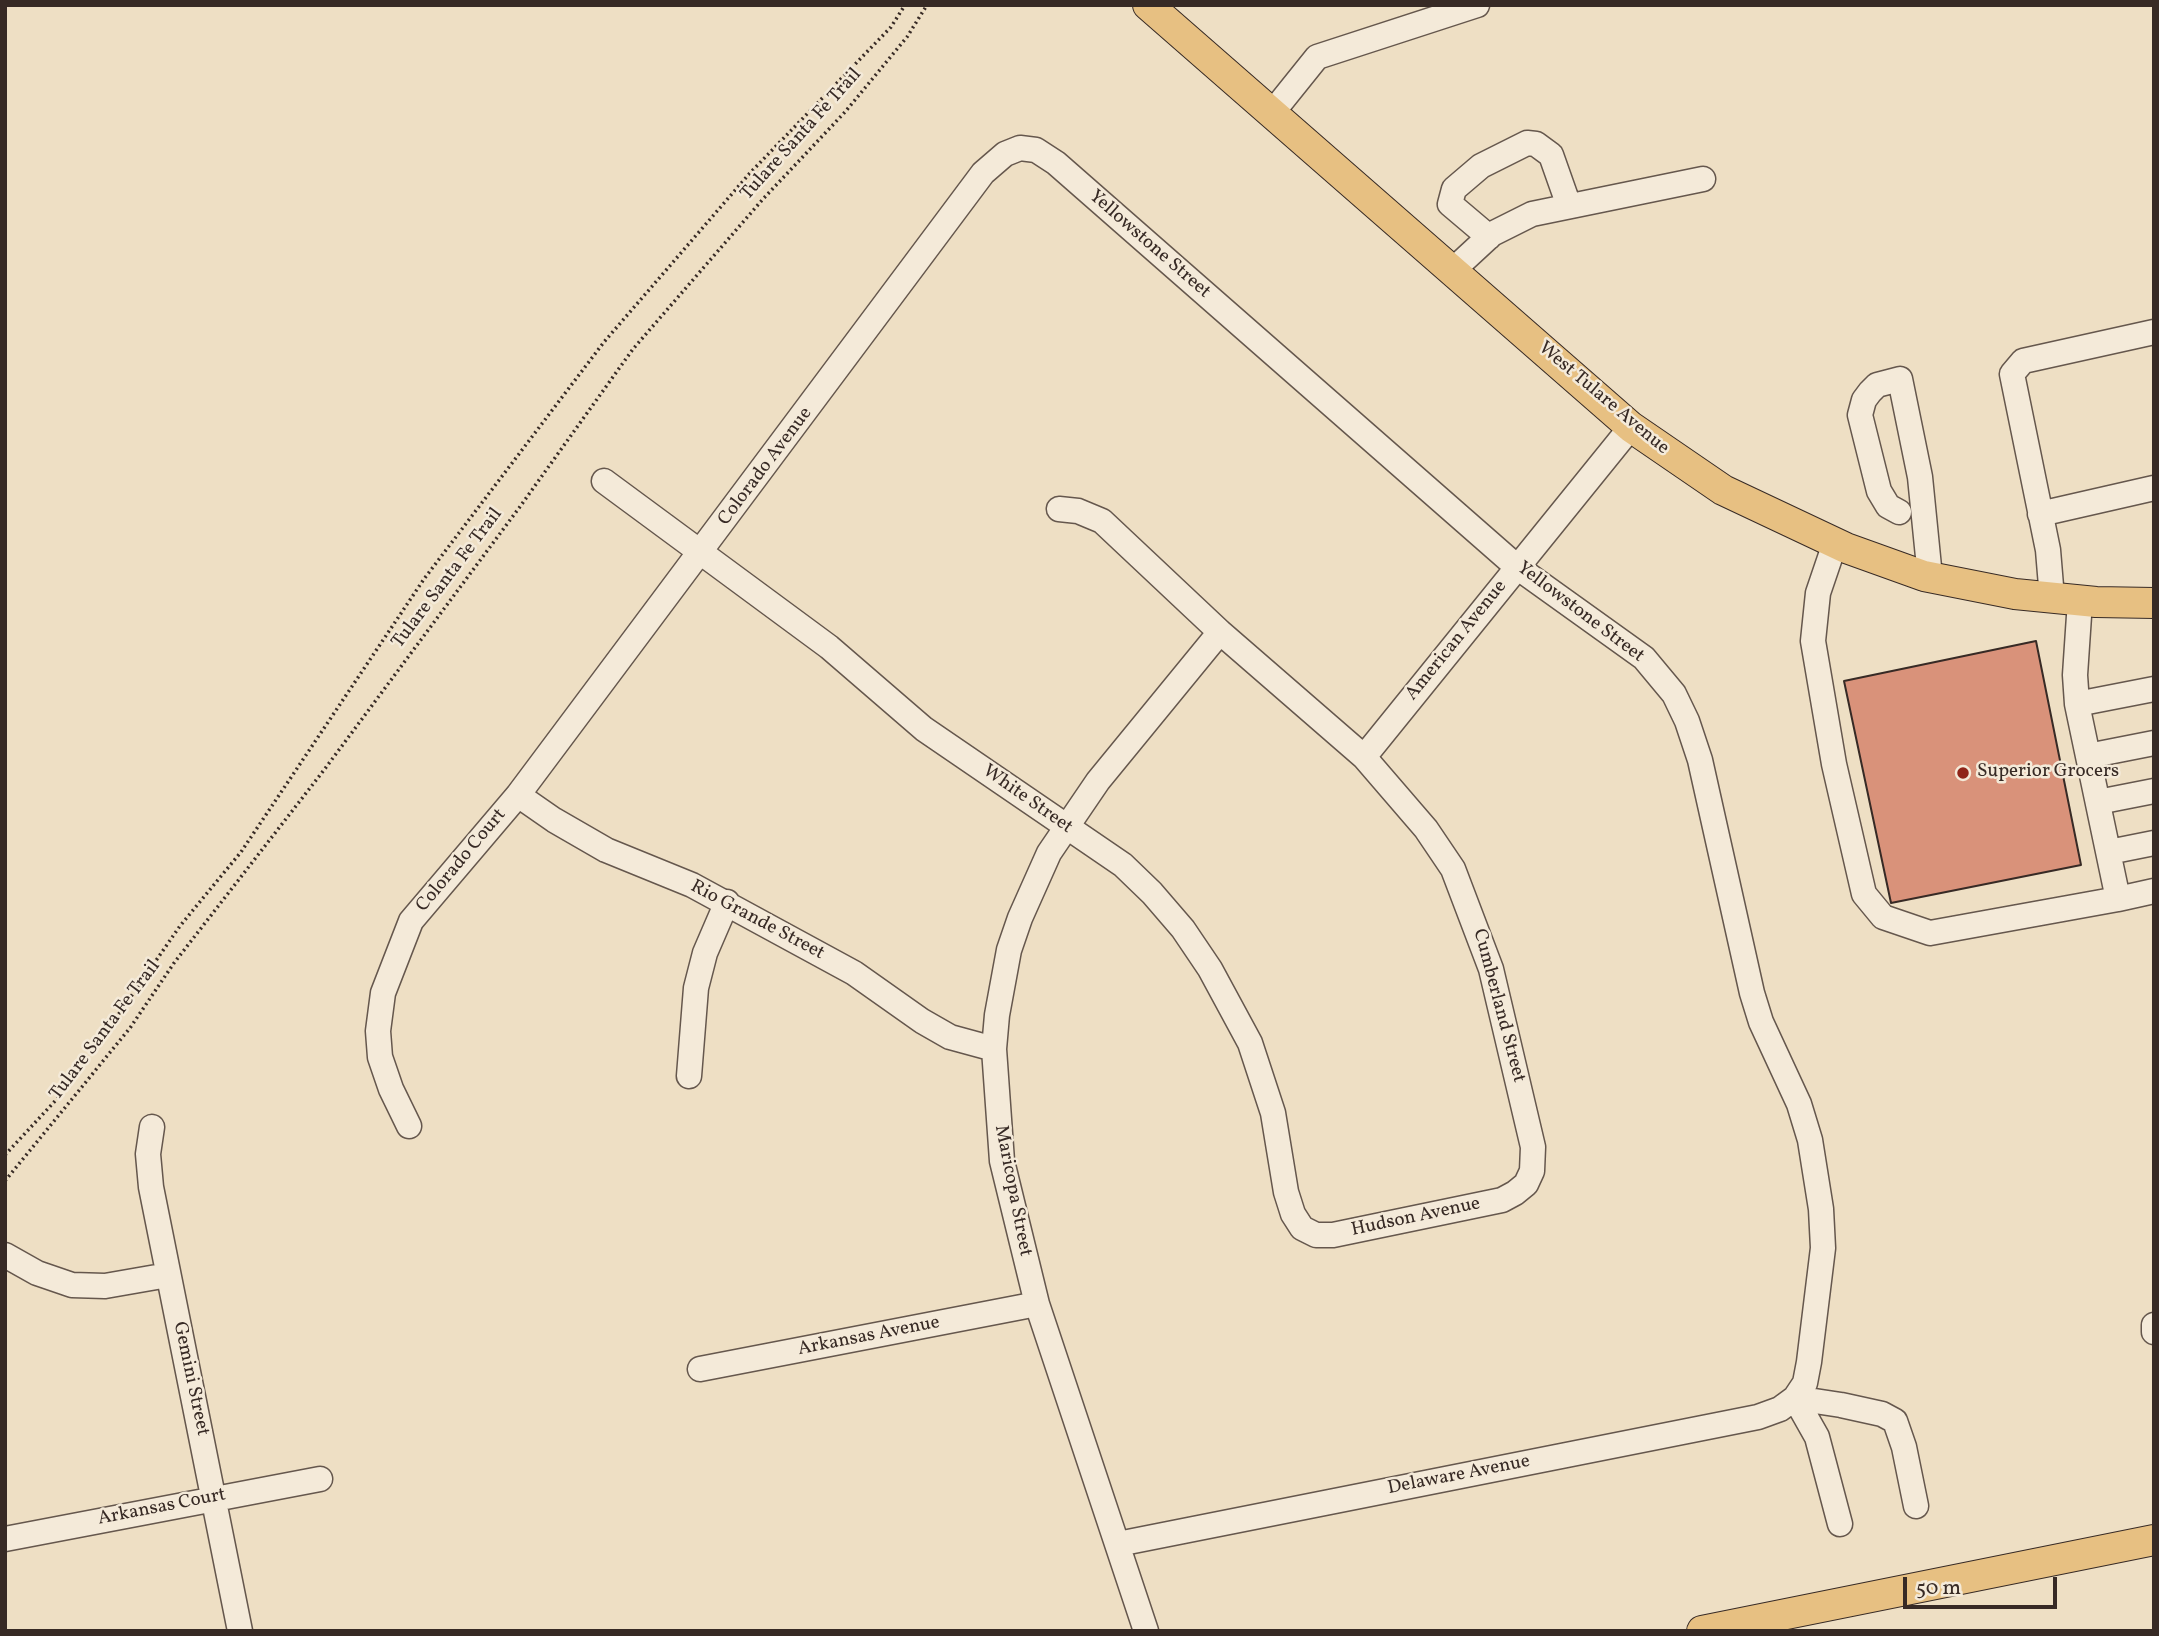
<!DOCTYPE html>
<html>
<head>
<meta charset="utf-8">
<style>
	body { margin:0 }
	#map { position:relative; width:2159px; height:1636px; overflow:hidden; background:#eedfc4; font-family:Vollkorn,serif }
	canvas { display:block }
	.frame { position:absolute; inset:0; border:7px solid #372a25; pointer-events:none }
	.scale { position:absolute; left:1903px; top:1577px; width:154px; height:32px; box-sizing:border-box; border:4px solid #372a25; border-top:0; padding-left:9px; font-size:21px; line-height:24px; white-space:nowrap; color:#372a25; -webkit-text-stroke:5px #f4ead9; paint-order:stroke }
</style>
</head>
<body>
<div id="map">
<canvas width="2159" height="1636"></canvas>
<div class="frame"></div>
<div class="scale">50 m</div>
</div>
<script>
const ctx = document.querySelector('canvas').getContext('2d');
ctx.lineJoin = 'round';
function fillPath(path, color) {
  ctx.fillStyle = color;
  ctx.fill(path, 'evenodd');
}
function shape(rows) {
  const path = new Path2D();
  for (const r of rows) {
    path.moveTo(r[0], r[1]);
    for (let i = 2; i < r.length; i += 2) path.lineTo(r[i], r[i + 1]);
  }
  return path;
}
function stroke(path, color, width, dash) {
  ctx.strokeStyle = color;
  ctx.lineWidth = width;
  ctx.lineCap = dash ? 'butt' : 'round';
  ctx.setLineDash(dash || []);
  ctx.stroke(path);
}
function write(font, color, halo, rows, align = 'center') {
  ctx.font = font + ' Vollkorn,serif';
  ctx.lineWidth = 5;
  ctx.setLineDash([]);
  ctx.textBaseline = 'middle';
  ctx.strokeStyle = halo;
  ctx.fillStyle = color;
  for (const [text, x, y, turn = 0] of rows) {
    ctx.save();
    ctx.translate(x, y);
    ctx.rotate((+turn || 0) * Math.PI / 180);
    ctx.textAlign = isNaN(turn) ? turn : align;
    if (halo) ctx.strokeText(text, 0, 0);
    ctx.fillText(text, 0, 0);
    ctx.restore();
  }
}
const building = shape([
	[2036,641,2081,865,1891,903,1844,681,2036,641]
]);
fillPath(building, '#d9927a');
stroke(building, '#372a25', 2);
const minor = shape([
	[1272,113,1317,57,1477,5],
	[1489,237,1450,204,1454,189,1481,166,1527,143,1536,144,1551,155,1569,206],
	[1452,271,1492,234,1532,214,1703,179],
	[604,481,829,647,924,729,1123,865,1152,893,1183,929,1210,969,1250,1043,1273,1113,1286,1192,1293,1214,1302,1228,1316,1235,1333,1235,1502,1200,1515,1193,1526,1184,1532,1171,1533,1147,1491,969,1453,869,1426,829,1364,757,1220,632,1102,521,1078,511,1059,509],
	[1899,512,1888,506,1879,491,1860,415,1864,400,1870,392,1877,385,1900,379,1920,477,1930,577],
	[2040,514,2154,488],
	[1835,543,1818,593,1813,641,1834,764,1864,894,1883,917,1930,933,2118,899],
	[2052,598,2048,550,2012,374,2023,361,2154,332],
	[2080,601,2075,675,2077,704,2118,899,2154,891],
	[2077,704,2154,689],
	[2088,756,2154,743],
	[1364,757,1631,427],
	[518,795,554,820,606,850,692,885,854,973,922,1021,950,1037,994,1049],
	[2098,802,2154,791],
	[2109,852,2154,843],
	[689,1076,696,988,705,953,727,902],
	[409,1126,391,1089,380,1057,378,1031,383,993,411,921,518,795,983,173,1005,154,1020,148,1036,150,1056,163,1517,567,1644,658,1674,694,1687,721,1700,760,1752,993,1761,1022,1799,1104,1810,1140,1821,1209,1823,1248,1809,1362,1805,1383,1795,1398,1780,1409,1758,1417,1118,1544],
	[152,1127,148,1154,151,1187,240,1631],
	[5,1255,37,1273,72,1285,105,1286,168,1275],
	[2154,1325,2154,1332],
	[700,1369,1037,1304],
	[1795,1398,1841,1405,1882,1414,1895,1421,1904,1447,1916,1506],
	[1795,1398,1817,1437,1840,1524],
	[5,1539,320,1479],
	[1146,1631,1037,1304,1002,1161,994,1049,997,1015,1009,950,1020,918,1049,853,1098,781,1220,632]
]);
const major = shape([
	[1148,5,1631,427,1723,490,1846,548,1924,576,2015,594,2096,602,2154,603],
	[1702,1631,2154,1540]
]);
stroke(minor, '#65574d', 27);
stroke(major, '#372a25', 32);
stroke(shape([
	[5,1155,68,1087,180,926,241,852,424,579,604,342,750,173,891,27,905,5],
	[5,1181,130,1028,174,963,324,770,519,508,633,349,763,199,845,112,907,37,927,5]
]), '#372a25', 3.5, [2, 3.5]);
stroke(minor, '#f4ead9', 24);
stroke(major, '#e7c082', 30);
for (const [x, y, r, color] of [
	[1963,773,7,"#8f2418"]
]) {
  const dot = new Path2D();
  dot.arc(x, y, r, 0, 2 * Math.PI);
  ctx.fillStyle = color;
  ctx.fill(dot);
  stroke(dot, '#f4ead9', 2.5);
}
write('19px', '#372a25', '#f4ead9', [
	["Tulare Santa Fe Trail",802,135,-48],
	["Yellowstone Street",1149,245,41],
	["West Tulare Avenue",1603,399,40],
	["Colorado Avenue",766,467,-53],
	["Tulare Santa Fe Trail",448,579,-53],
	["Yellowstone Street",1580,613,37],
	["American Avenue",1457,641,-51],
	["White Street",1027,800,35],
	["Colorado Court",462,861,-50],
	["Rio Grande Street",757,921,28],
	["Cumberland Street",1498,1006,75],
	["Tulare Santa Fe Trail",106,1031,-53],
	["Maricopa Street",1012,1191,79],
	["Hudson Avenue",1416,1218,-12],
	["Arkansas Avenue",869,1337,-11],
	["Gemini Street",190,1379,78],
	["Delaware Avenue",1459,1476,-11],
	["Arkansas Court",162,1508,-11]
]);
write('19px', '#372a25', '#f4ead9', [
	["Superior Grocers",1977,773]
], 'left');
</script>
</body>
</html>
